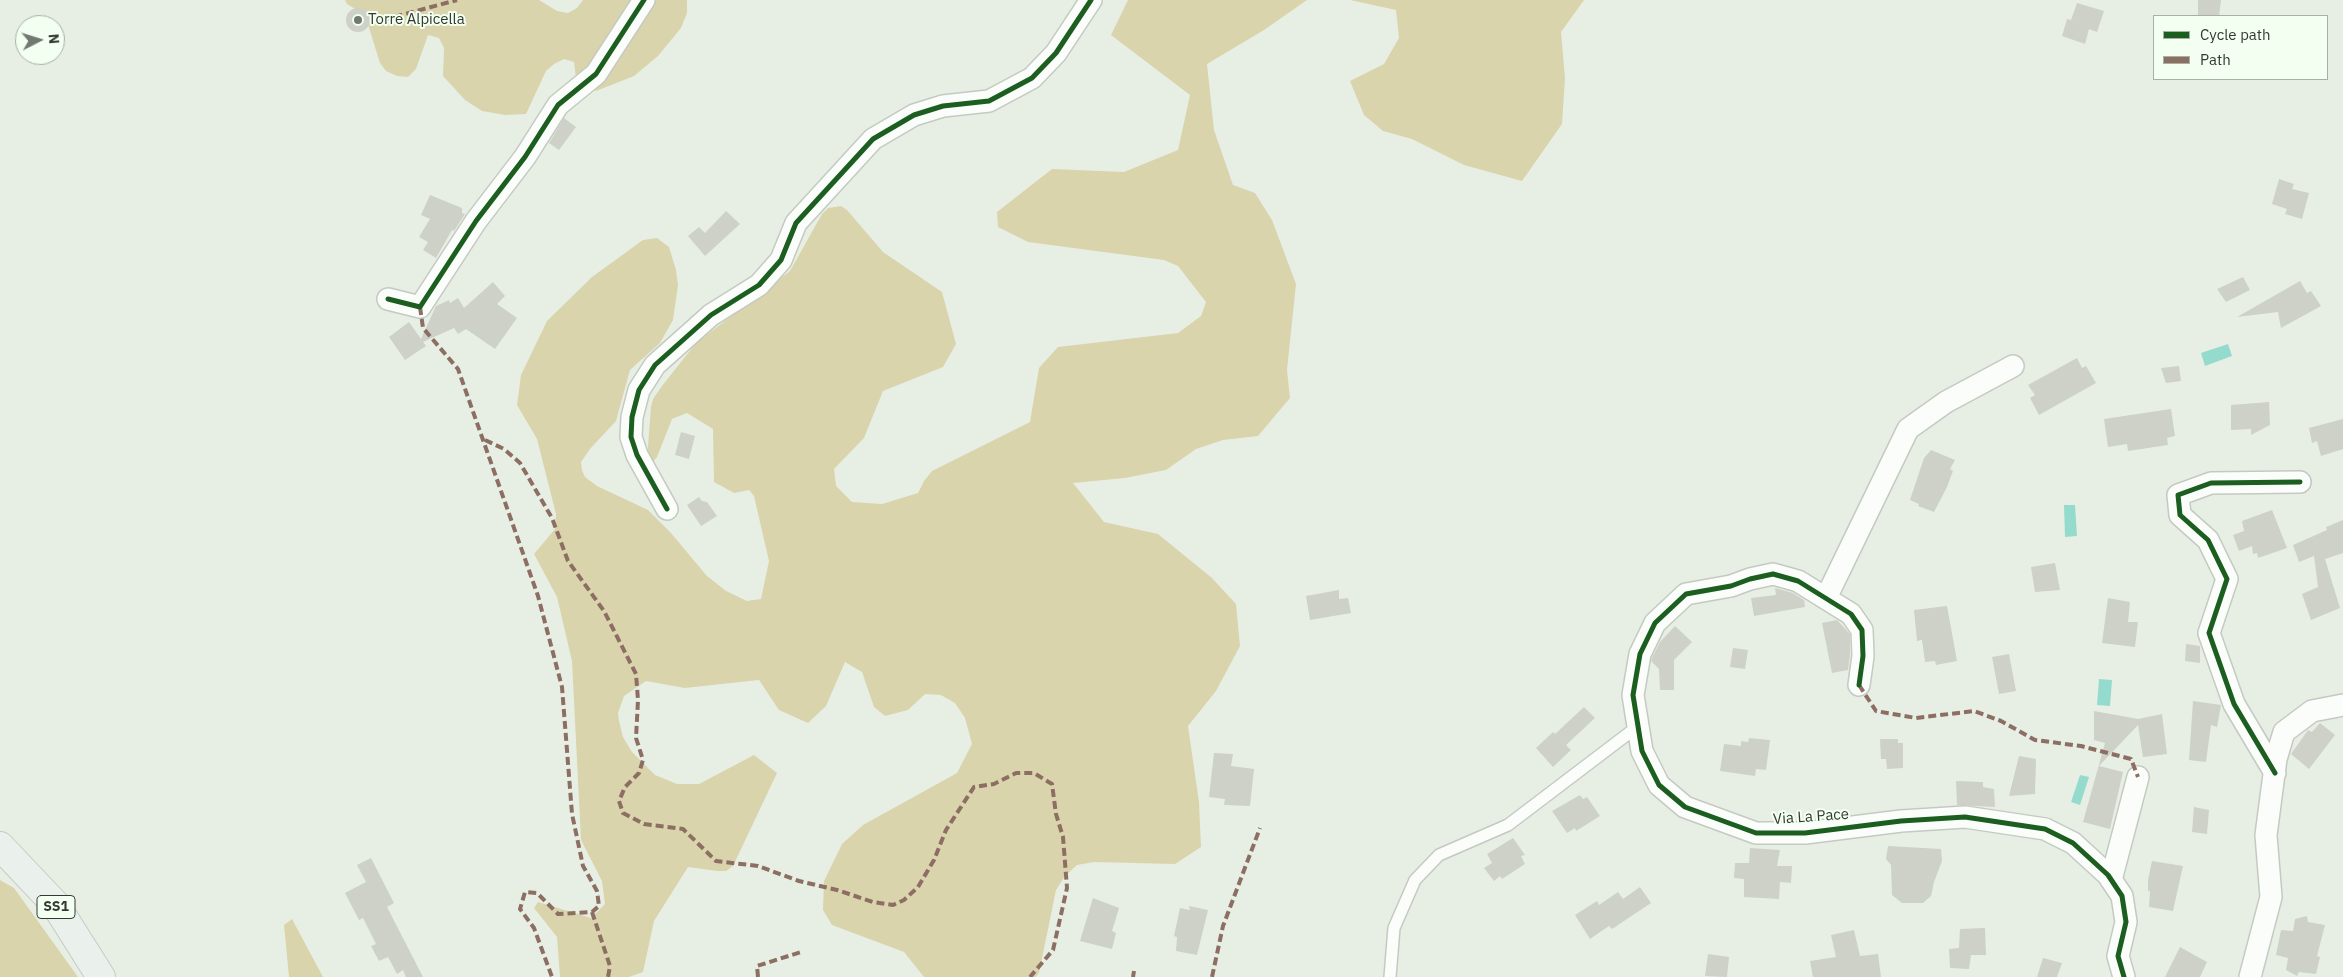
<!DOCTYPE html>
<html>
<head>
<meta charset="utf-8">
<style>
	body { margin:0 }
	#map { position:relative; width:2343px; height:977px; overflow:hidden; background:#e7efe4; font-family:"IBM Plex Sans",sans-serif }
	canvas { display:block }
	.legend { position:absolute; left:2153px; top:15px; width:175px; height:65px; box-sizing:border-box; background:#f3fff0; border:1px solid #a6b0a4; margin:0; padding:6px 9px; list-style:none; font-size:15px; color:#333932 }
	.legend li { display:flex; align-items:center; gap:10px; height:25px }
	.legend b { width:25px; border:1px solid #a6b0a4 }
	.north { position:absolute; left:15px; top:15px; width:50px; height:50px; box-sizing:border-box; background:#f3fff0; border:1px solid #a6b0a4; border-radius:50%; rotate:85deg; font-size:14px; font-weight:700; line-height:20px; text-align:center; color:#333932 }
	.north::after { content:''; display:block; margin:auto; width:18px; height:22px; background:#727970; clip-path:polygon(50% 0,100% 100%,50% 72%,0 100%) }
</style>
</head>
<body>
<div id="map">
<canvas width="2343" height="977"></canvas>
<ul class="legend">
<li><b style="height:6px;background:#1b5e20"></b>Cycle path</li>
<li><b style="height:6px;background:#8d6e63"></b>Path</li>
</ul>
<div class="north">N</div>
</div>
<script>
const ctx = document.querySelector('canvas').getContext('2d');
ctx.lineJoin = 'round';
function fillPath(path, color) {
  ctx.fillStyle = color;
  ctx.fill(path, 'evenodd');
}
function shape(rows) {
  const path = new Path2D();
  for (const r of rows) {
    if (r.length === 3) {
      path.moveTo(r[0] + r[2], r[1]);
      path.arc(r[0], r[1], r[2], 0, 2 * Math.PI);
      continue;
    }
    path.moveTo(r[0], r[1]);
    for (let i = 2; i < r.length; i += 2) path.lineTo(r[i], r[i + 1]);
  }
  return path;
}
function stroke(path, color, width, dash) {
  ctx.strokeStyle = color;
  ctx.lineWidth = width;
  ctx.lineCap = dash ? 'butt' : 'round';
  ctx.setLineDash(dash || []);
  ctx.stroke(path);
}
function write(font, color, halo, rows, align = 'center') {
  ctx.font = font + ' "IBM Plex Sans",sans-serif';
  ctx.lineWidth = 4;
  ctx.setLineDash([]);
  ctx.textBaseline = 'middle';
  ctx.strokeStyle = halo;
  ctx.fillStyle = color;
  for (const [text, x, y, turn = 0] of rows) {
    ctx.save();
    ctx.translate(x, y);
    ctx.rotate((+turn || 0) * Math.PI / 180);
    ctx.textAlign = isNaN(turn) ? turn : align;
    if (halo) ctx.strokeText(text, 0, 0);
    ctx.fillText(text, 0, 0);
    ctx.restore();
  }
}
fillPath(shape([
	[345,0,539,0,557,11,568,13,577,8,583,0,687,0,687,13,681,28,658,56,634,76,596,91,576,78,574,62,564,59,554,64,546,71,526,114,505,115,482,111,465,100,443,76,444,48,439,38,428,35,416,69,408,77,397,76,386,71,380,63,365,15,347,4],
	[1128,0,1307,0,1264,30,1207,64,1214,130,1233,185,1255,193,1272,220,1296,284,1287,370,1290,398,1258,436,1223,440,1196,449,1166,470,1125,478,1073,483,1104,522,1158,534,1212,578,1236,604,1240,646,1216,691,1188,726,1199,802,1201,847,1175,864,1094,862,1077,865,1065,876,1056,890,1039,973,1036,977,924,977,904,952,832,925,823,910,824,881,842,844,863,825,957,773,972,744,965,718,955,703,941,695,925,694,908,710,885,716,874,707,862,672,845,662,826,706,808,723,779,710,759,680,685,688,646,681,624,696,618,713,619,721,623,737,632,752,655,775,677,784,699,784,754,755,777,773,733,866,726,871,717,871,688,867,654,921,643,972,629,977,560,977,557,937,534,908,538,902,591,918,605,904,602,881,581,840,572,661,557,597,534,554,555,529,556,514,537,439,517,405,521,375,547,321,592,277,643,240,657,238,669,247,676,270,678,285,673,320,660,343,630,370,616,421,590,449,581,462,582,470,585,477,597,486,648,510,671,533,707,576,726,591,747,601,761,599,769,561,754,496,749,490,734,493,714,482,713,429,687,413,672,419,657,457,652,463,647,459,651,407,653,399,662,386,696,343,790,271,822,214,828,208,841,206,847,210,883,252,942,292,956,344,943,367,883,391,864,438,834,469,836,486,852,502,882,504,918,493,924,481,932,471,1030,422,1039,368,1058,347,1178,333,1201,316,1206,302,1178,266,1164,260,1028,242,998,227,997,212,1052,169,1124,172,1178,150,1190,95,1111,35],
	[1350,0,1584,0,1561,32,1565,78,1562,124,1522,181,1464,165,1412,139,1383,131,1364,115,1350,81,1384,64,1399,38,1396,10],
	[0,880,14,888,78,977,0,977],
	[292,919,323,977,289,977,284,925]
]), '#dad4ad');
fillPath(shape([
	[2228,344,2232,356,2205,366,2201,353],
	[2064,505,2075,505,2077,536,2065,537],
	[2099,679,2112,680,2110,706,2097,705],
	[2080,775,2089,777,2080,805,2071,802]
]), '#94dbce');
fillPath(shape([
	[2198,0,2221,0,2219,16,2198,16],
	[2077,3,2104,11,2097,32,2089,29,2085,44,2062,36,2067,19,2071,20],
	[358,20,12],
	[564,118,576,127,559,150,549,143],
	[2279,179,2294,184,2292,189,2309,193,2302,219,2285,214,2287,209,2272,204],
	[430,195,462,208,462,213,465,214,454,231,452,230,436,258,423,250,428,242,419,237,430,219,421,215],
	[726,211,740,224,705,256,688,236,699,227,705,233],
	[2243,277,2250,290,2226,302,2217,289],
	[2300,281,2307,293,2311,291,2321,306,2281,328,2278,312,2237,317],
	[493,282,505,296,497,304,517,318,495,349,466,329,458,334,454,328,423,342,426,346,405,360,389,337,409,322,421,339,436,306,449,300,450,303,458,298,464,308],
	[2077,358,2082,368,2086,366,2096,383,2039,415,2030,398,2035,395,2028,385],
	[2179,366,2181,381,2166,383,2161,368],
	[2269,402,2270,425,2251,435,2251,429,2231,430,2231,405],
	[2171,409,2175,436,2167,438,2168,445,2128,451,2127,444,2108,447,2104,419],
	[2343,419,2343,449,2321,456,2317,441,2312,443,2309,428],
	[681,432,695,436,689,459,675,455],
	[1931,450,1955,460,1950,469,1953,471,1947,487,1934,512,1918,506,1919,504,1910,500,1924,458],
	[699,497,702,501,707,502,717,516,701,526,687,505],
	[2272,510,2287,548,2258,558,2257,553,2253,554,2252,546,2239,551,2233,535,2244,531,2242,521],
	[2343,520,2343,553,2325,559,2340,608,2311,620,2302,594,2318,587,2314,556,2299,562,2293,545,2327,530,2326,527],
	[2055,563,2060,590,2035,592,2031,567],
	[1775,588,1793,593,1804,600,1805,607,1754,616,1751,598,1776,595],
	[1339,590,1339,599,1348,598,1351,613,1310,620,1306,596],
	[2108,598,2130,602,2128,622,2138,622,2135,647,2102,643],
	[1947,606,1957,661,1936,665,1935,661,1925,662,1922,640,1917,641,1914,610],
	[1837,620,1850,634,1850,655,1848,670,1832,673,1822,623],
	[1675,626,1692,642,1674,660,1674,690,1660,690,1659,669,1651,661,1652,658,1660,642],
	[2186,644,2200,646,2200,663,2185,661],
	[1733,648,1748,650,1745,669,1730,667],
	[2009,654,2016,691,1999,694,1992,657],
	[2193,701,2221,705,2217,727,2211,725,2206,762,2189,760],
	[1584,707,1595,718,1566,745,1571,750,1553,767,1536,748,1553,732,1555,734],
	[2094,711,2138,719,2162,714,2167,754,2143,757,2138,725,2099,766,2123,772,2110,829,2083,822,2105,743,2094,740],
	[2320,723,2335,735,2309,769,2291,754,2308,730,2312,732],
	[1749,738,1770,740,1766,770,1756,769,1755,776,1720,771,1724,744,1741,746,1741,741,1748,742],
	[1880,739,1898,739,1898,743,1903,743,1903,768,1887,769,1886,759,1881,759],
	[1214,753,1233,754,1231,766,1254,769,1250,806,1224,805,1225,799,1209,797],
	[2019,756,2036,759,2035,794,2009,796],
	[1956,781,1983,782,1983,787,1994,789,1995,807,1957,805],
	[1580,795,1583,799,1587,797,1600,816,1576,831,1575,828,1567,833,1552,811],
	[2194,807,2209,810,2207,834,2192,832],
	[1513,838,1525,855,1521,856,1525,864,1502,879,1500,876,1494,881,1484,868,1492,863,1487,854],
	[1888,846,1941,849,1942,861,1934,882,1931,896,1923,903,1902,903,1892,895,1891,865,1886,859],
	[1750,848,1780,850,1777,866,1792,866,1791,883,1780,882,1779,899,1744,897,1744,879,1734,878,1735,863,1749,863],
	[371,858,394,903,387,907,423,977,406,977,403,970,397,974,388,957,379,961,371,946,376,944,363,918,359,920,345,893,366,882,357,865],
	[2152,861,2183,866,2173,911,2149,907,2150,891,2148,891,2148,880],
	[1640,887,1651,903,1612,929,1609,926,1590,939,1575,915,1597,901,1599,905,1618,892,1623,899],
	[1093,898,1119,908,1112,931,1116,933,1112,949,1080,941],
	[1189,906,1208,910,1197,955,1176,951,1177,937,1174,936,1180,908,1190,910],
	[2307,916,2308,922,2325,925,2317,956,2320,957,2316,974,2299,972,2297,976,2286,970,2288,958,2276,955,2281,930,2293,931,2295,919],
	[1985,928,1986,955,1971,955,1969,969,1950,968,1949,949,1959,948,1960,929],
	[1854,930,1860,956,1878,954,1881,977,1813,977,1810,961,1836,957,1831,935],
	[2180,947,2207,962,2200,977,2165,977],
	[1708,954,1729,957,1727,977,1705,976],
	[2043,958,2062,963,2057,977,2037,977]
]), '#cdd1c8');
const lane = shape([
	[1390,977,1394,928,1415,880,1439,855,1508,825,1637,727]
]);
const street = shape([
	[388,299,420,307,476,221,525,157,558,105,596,74,644,0],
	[667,509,637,455,631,437,632,417,639,390,655,365,711,315,759,285,781,260,796,223,873,139,914,115,943,106,989,101,1032,78,1056,53,1091,0],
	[1826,598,1908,429,1946,402,2013,366],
	[1859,685,1863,656,1862,630,1851,614,1798,581,1773,574,1750,579,1731,586,1686,594,1655,623,1640,654,1633,695,1642,751,1659,785,1685,807,1756,833,1805,833,1901,821,1965,817,2045,829,2073,843,2108,875,2122,896,2126,922,2118,956,2124,977],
	[2275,773,2234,704,2209,633,2227,579,2208,540,2180,515,2178,495,2211,483,2300,482],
	[2111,880,2138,777],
	[2250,977,2271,897,2266,835,2276,759,2284,732,2312,711,2343,705]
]);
const primary = shape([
	[0,846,55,904,101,977]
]);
stroke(lane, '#c4cac2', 14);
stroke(street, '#c4cac2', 24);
stroke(primary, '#c6cac5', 30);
stroke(lane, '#fbfdfb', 11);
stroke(street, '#fbfdfb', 21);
stroke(primary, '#eaf0ec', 28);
stroke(shape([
	[383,20,457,0],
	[420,307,423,328,458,369,538,596,562,687,572,814,583,866,597,891,599,906,592,912,558,914,537,893,525,892,520,909,534,928,552,977],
	[485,440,504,449,520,463,552,518,568,561,604,611,636,674,638,700,636,738,643,760,639,773,625,787,619,801,623,813,644,824,683,829,716,861,758,866,799,881,837,890,873,902,893,905,904,900,918,887,934,860,946,830,974,787,994,784,1016,773,1034,773,1052,784,1056,814,1063,837,1067,888,1053,950,1030,977],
	[1859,685,1876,711,1916,718,1974,711,2001,721,2035,740,2081,746,2131,759,2138,777],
	[592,912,610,966,608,977],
	[758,977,757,966,801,952],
	[1133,977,1134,971],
	[1212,977,1223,926,1260,828]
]), '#8d6e63', 4, [8, 4]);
stroke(shape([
	[388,299,420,307,476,221,525,157,558,105,596,74,644,0],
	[667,509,637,455,631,437,632,417,639,390,655,365,711,315,759,285,781,260,796,223,873,139,914,115,943,106,989,101,1032,78,1056,53,1091,0],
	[1859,685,1863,656,1862,630,1851,614,1798,581,1773,574,1750,579,1731,586,1686,594,1655,623,1640,654,1633,695,1642,751,1659,785,1685,807,1756,833,1805,833,1901,821,1965,817,2045,829,2073,843,2108,875,2122,896,2126,922,2118,956,2124,977],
	[2275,773,2234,704,2209,633,2227,579,2208,540,2180,515,2178,495,2211,483,2300,482]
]), '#1b5e20', 5);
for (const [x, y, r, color] of [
	[358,20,5,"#727970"]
]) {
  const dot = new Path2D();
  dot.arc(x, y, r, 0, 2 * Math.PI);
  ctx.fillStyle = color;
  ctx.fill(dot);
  stroke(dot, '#f3fff0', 2);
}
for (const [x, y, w] of [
	[56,907,38]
]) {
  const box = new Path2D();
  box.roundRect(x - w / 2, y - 11.5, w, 23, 4);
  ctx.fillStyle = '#f3fff0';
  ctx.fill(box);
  stroke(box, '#333932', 1);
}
write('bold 14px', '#333932', null, [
	["SS1",56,907]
]);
write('15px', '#333932', '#f3fff0', [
	["Torre Alpicella",368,20]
], 'left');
write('15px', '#333932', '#f3fff0', [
	["Via La Pace",1811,817,-4]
]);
</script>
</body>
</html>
